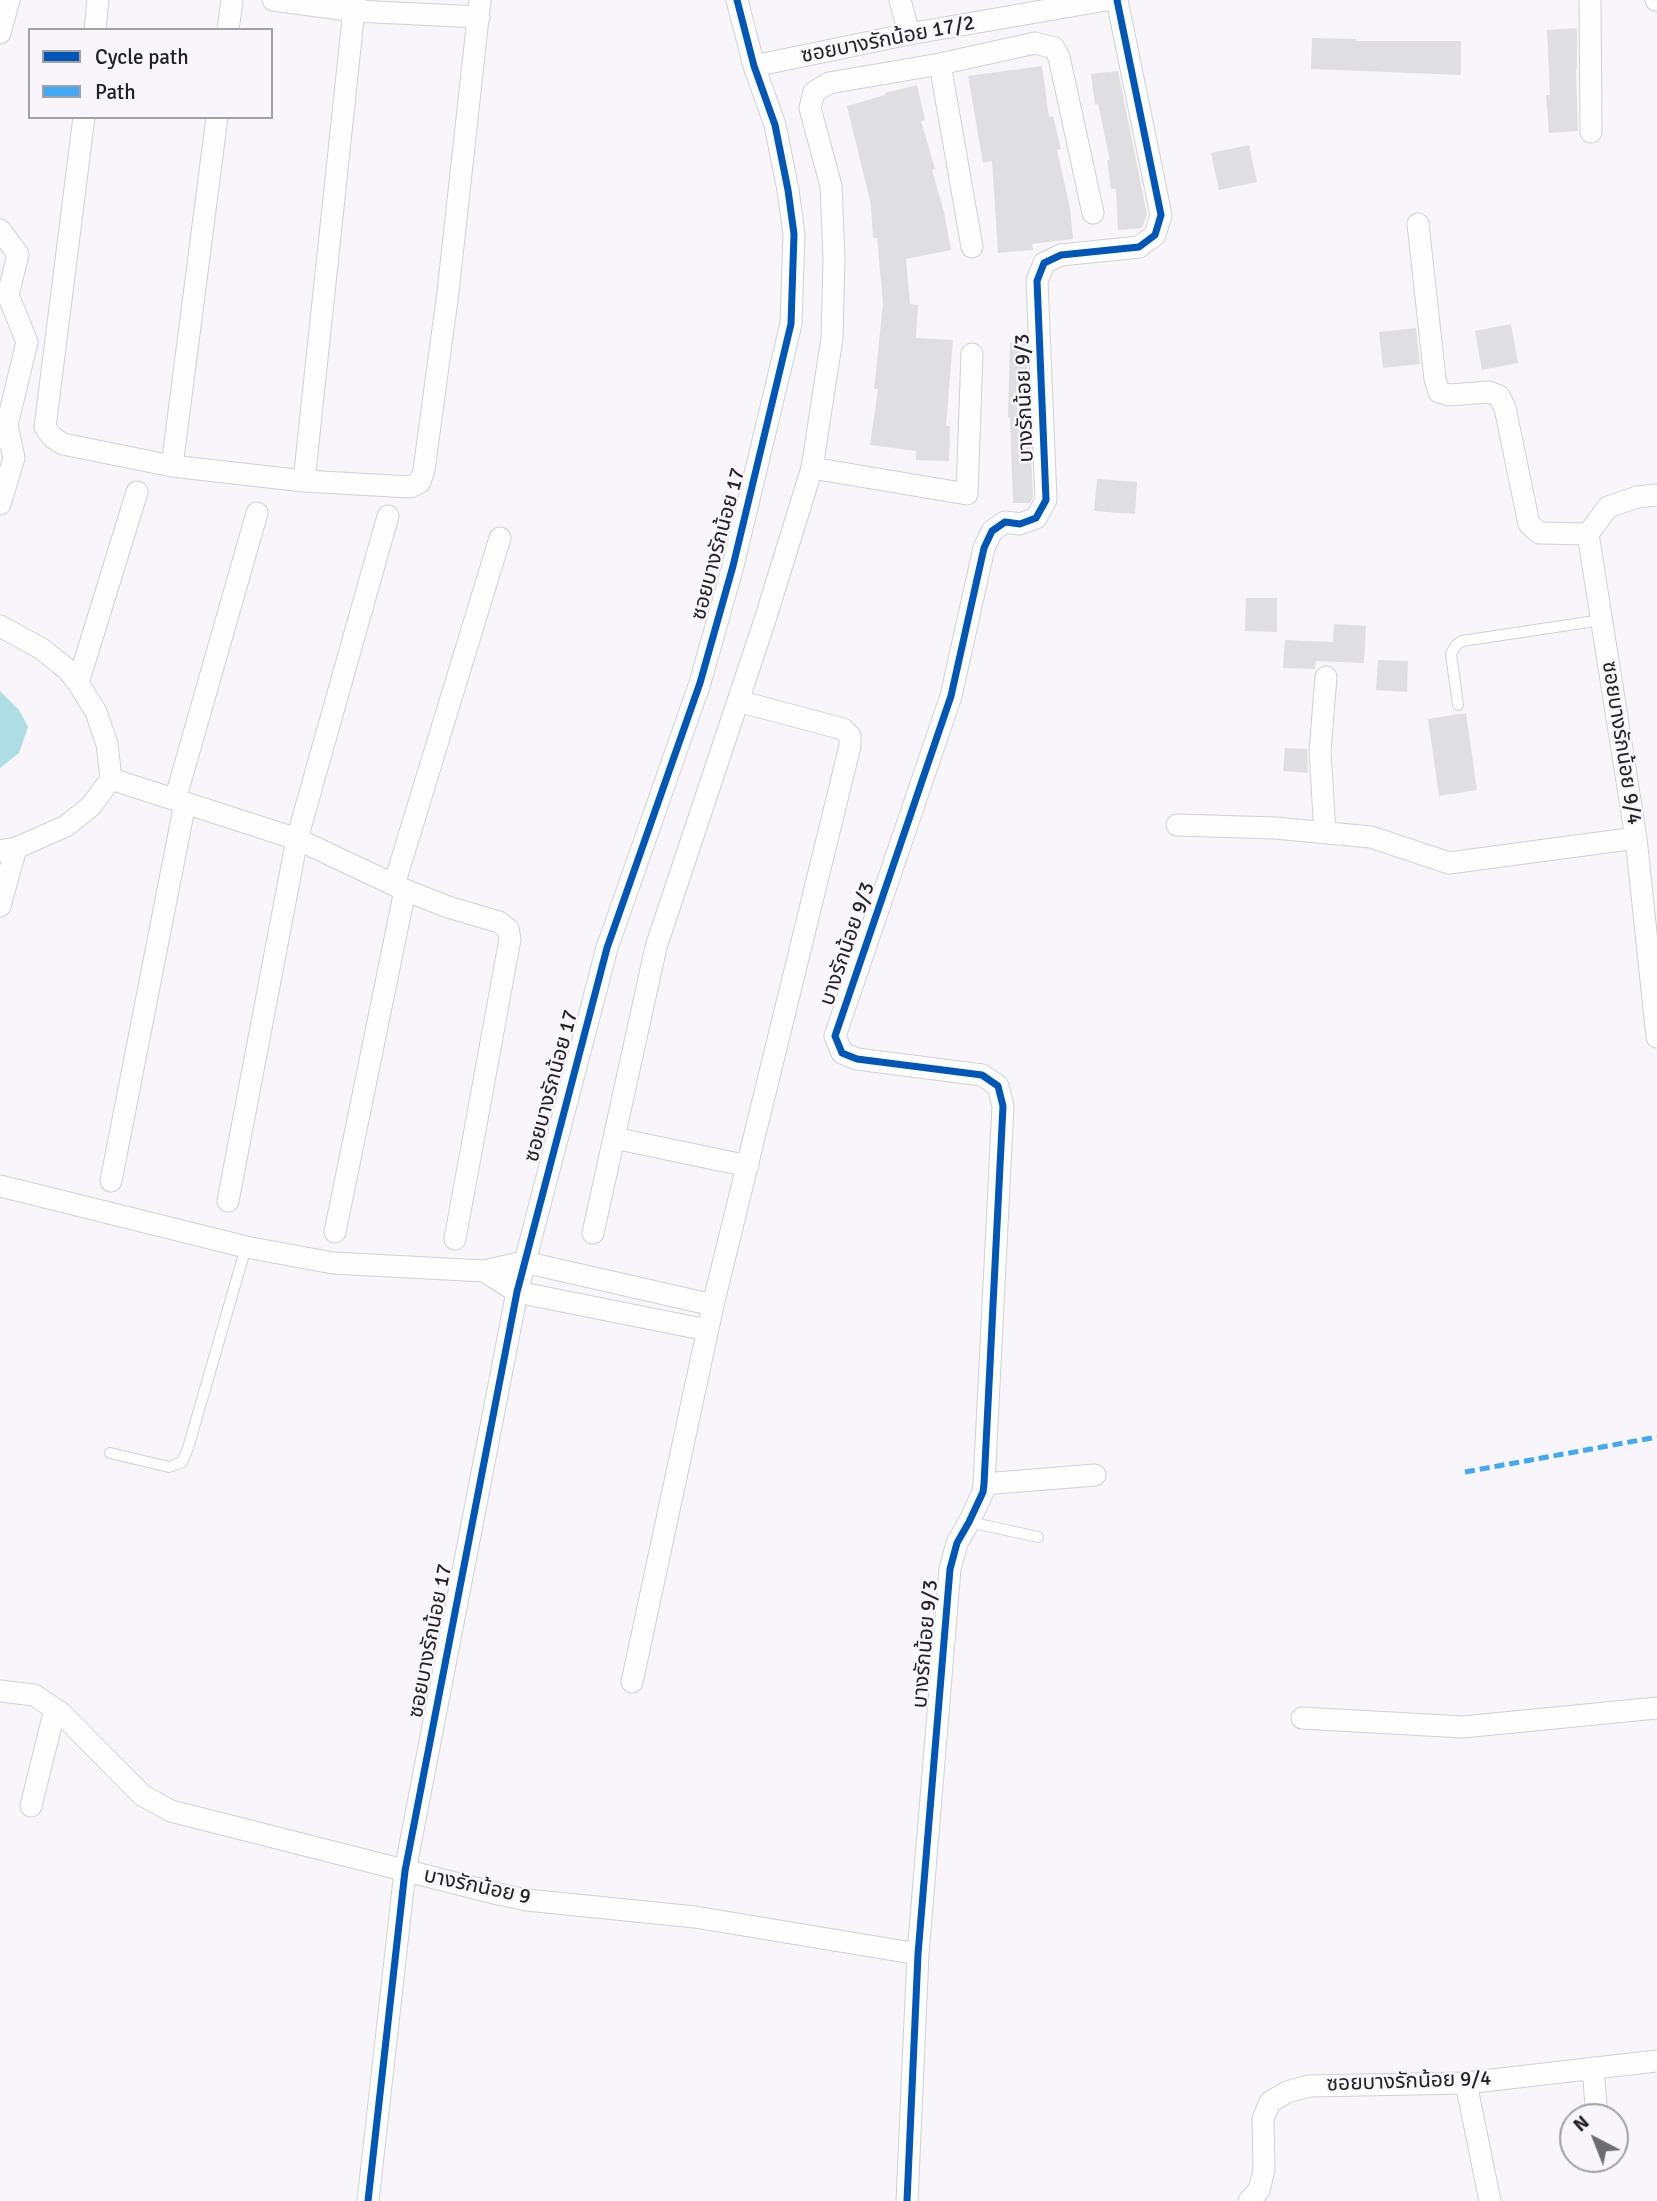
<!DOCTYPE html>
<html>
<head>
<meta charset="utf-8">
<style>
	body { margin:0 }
	#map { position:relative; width:1657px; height:2201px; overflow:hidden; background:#f8f6fa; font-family:Signika,sans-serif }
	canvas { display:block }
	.legend { position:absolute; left:28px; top:28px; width:245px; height:91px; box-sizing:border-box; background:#f8f5fb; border:2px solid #a2a0a5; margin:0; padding:9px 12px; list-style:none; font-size:21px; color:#222123 }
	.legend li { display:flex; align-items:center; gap:14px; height:35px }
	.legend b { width:35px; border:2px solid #a2a0a5 }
	.north { position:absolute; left:1559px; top:2103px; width:70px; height:70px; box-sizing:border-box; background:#f8f5fb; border:2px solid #a2a0a5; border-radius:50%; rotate:318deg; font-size:19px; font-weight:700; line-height:28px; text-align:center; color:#222123 }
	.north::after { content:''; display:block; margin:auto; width:24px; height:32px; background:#6d6c6e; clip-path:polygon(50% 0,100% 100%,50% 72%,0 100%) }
</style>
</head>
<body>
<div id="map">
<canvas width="1657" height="2201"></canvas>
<ul class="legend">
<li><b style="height:9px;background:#0057b8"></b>Cycle path</li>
<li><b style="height:9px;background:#3fa9f5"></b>Path</li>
</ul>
<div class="north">N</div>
</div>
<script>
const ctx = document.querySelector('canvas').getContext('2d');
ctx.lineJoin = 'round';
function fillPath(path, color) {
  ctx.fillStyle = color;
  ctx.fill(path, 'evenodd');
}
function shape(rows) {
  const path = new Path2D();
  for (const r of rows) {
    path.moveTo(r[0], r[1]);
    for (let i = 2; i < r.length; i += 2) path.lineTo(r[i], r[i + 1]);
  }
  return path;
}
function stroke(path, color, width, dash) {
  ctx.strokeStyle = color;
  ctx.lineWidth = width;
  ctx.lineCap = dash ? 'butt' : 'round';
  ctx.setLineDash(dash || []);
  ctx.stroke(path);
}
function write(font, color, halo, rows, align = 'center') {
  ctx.font = font + ' Signika,"Noto Sans Thai",sans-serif';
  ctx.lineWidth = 5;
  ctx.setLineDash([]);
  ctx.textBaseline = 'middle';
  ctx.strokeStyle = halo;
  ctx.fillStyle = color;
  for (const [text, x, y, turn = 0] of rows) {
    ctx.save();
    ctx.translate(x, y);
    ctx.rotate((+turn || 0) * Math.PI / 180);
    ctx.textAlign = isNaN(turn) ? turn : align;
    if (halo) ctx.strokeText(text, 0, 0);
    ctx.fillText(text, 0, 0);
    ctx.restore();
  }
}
fillPath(shape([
	[0,691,19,710,28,727,19,753,0,768]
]), '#aedde4');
fillPath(shape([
	[1577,28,1577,69,1576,69,1578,131,1549,133,1546,95,1550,95,1547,30],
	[1312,38,1356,39,1356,41,1461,41,1461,75,1311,69],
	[1042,66,1049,117,1053,116,1061,149,1057,150,1070,208,1073,239,1032,244,1033,250,998,253,992,161,983,163,968,76],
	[1118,71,1147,214,1142,228,1118,230,1116,189,1111,189,1107,160,1110,160,1098,104,1095,105,1091,74],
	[917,85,925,120,921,121,935,169,932,170,944,212,951,250,906,259,910,304,918,305,916,338,953,340,946,426,950,426,949,461,916,460,916,451,870,445,878,389,874,389,883,304,877,238,873,238,871,205,847,106,885,95,885,93],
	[1249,145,1257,182,1219,190,1211,153],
	[1511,324,1518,363,1482,370,1475,331],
	[1416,328,1420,364,1383,368,1379,332],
	[1010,343,1026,344,1033,497,1030,503,1013,503,1010,417,1008,417],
	[1097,479,1137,482,1135,514,1094,511],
	[1246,598,1277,598,1277,632,1245,631],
	[1334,624,1366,626,1364,663,1316,661,1315,669,1283,668,1285,640,1333,642],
	[1378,660,1408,661,1407,692,1376,690],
	[1466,713,1477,790,1439,796,1428,719],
	[1285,748,1307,749,1308,773,1283,771]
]), '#dfdee0');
const lane = shape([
	[1458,705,1451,654,1456,645,1462,641,1602,620],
	[110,1453,169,1467,182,1462,188,1448,246,1247],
	[969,1522,1038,1537]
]);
const street = shape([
	[273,0,355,11,479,17],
	[900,0,909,34],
	[1590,0,1591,132],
	[1656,0,1657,0],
	[95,30,98,0],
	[228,30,232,0],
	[0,33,9,0],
	[940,64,972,247],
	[754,66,909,34,1106,0],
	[84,117,45,427,52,437,63,444,172,466,304,481,410,487,420,482,424,470,448,292,480,0],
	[1418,224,1435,379,1439,392,1449,395,1489,392,1499,396,1505,408,1529,524,1539,533,1588,534],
	[0,230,18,254,8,295,27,342,7,425,0,438],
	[172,466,217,117],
	[812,468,967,494,972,354],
	[304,481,355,0],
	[1657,495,1637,497,1608,507,1588,534,1636,838,1657,1037],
	[0,504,14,458,7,425],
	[0,626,42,649,68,670,78,683,96,712,107,744,111,779,91,806,66,826,16,848,0,851],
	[78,683,137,492],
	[111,779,297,839,405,890,448,907,499,922,508,929,510,939,455,1239],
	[175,800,257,513],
	[1177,825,1275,828,1371,837,1449,863,1636,838],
	[1325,833,1320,751,1326,677],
	[394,885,500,538],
	[0,906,16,848],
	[614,1138,748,1166],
	[111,1181,185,803],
	[0,1186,246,1247,333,1263,484,1271,524,1262,713,1305],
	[228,1201,297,839,388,516],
	[335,1232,405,890],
	[593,1233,656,947,764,623,812,468,832,338,834,259,831,186,810,108,814,92,829,83,940,64,1035,43,1054,48,1059,57,1093,213],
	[484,1271,517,1292,707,1330],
	[984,1484,1095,1475],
	[632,1682,713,1305,850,746,850,736,843,729,738,701],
	[0,1691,34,1695,61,1713,142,1795,171,1811,498,1894,527,1900,695,1917,918,1954],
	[1302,1718,1463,1727,1657,1708],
	[31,1806,55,1709],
	[1593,2068,1597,2117],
	[1466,2083,1490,2201],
	[368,2201,405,1871,517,1292,607,948,700,683,733,566,791,324,794,234,788,190,775,125,754,66,737,0],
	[907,2201,918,1954,950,1569,957,1543,969,1522,983,1492,984,1484,1003,1106,998,1086,982,1075,857,1059,842,1053,835,1036,951,696,984,548,992,531,1005,522,1020,524,1036,518,1046,500,1037,281,1044,263,1061,255,1139,247,1155,235,1161,215,1117,0],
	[1249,2201,1259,2190,1264,2170,1263,2119,1270,2102,1287,2092,1309,2086,1466,2083,1657,2061]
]);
stroke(lane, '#d2d0d3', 12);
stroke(street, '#d2d0d3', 23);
stroke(lane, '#fefefe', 10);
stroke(street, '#fefefe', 21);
stroke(shape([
	[1465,1472,1657,1437]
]), '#3fa9f5', 5, [10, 5]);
stroke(shape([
	[368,2201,405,1871,517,1292,607,948,700,683,733,566,791,324,794,234,788,190,775,125,754,66,737,0],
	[907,2201,918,1954,950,1569,957,1543,969,1522,983,1492,984,1484,1003,1106,998,1086,982,1075,857,1059,842,1053,835,1036,951,696,984,548,992,531,1005,522,1020,524,1036,518,1046,500,1037,281,1044,263,1061,255,1139,247,1155,235,1161,215,1117,0]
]), '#0057b8', 7);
write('21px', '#222123', '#f8f5fb', [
	["ซอยบางรักน้อย 17/2",888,40,-11],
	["บางรักน้อย 9/3",1025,398,-92],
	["ซอยบางรักน้อย 17",719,544,-75],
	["ซอยบางรักน้อย 9/4",1621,743,81],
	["บางรักน้อย 9/3",848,944,-71],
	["ซอยบางรักน้อย 17",552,1086,-75],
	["ซอยบางรักน้อย 17",431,1641,-79],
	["บางรักน้อย 9/3",926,1644,-85],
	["บางรักน้อย 9",477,1887,12],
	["ซอยบางรักน้อย 9/4",1409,2082,-2]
]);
</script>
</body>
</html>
